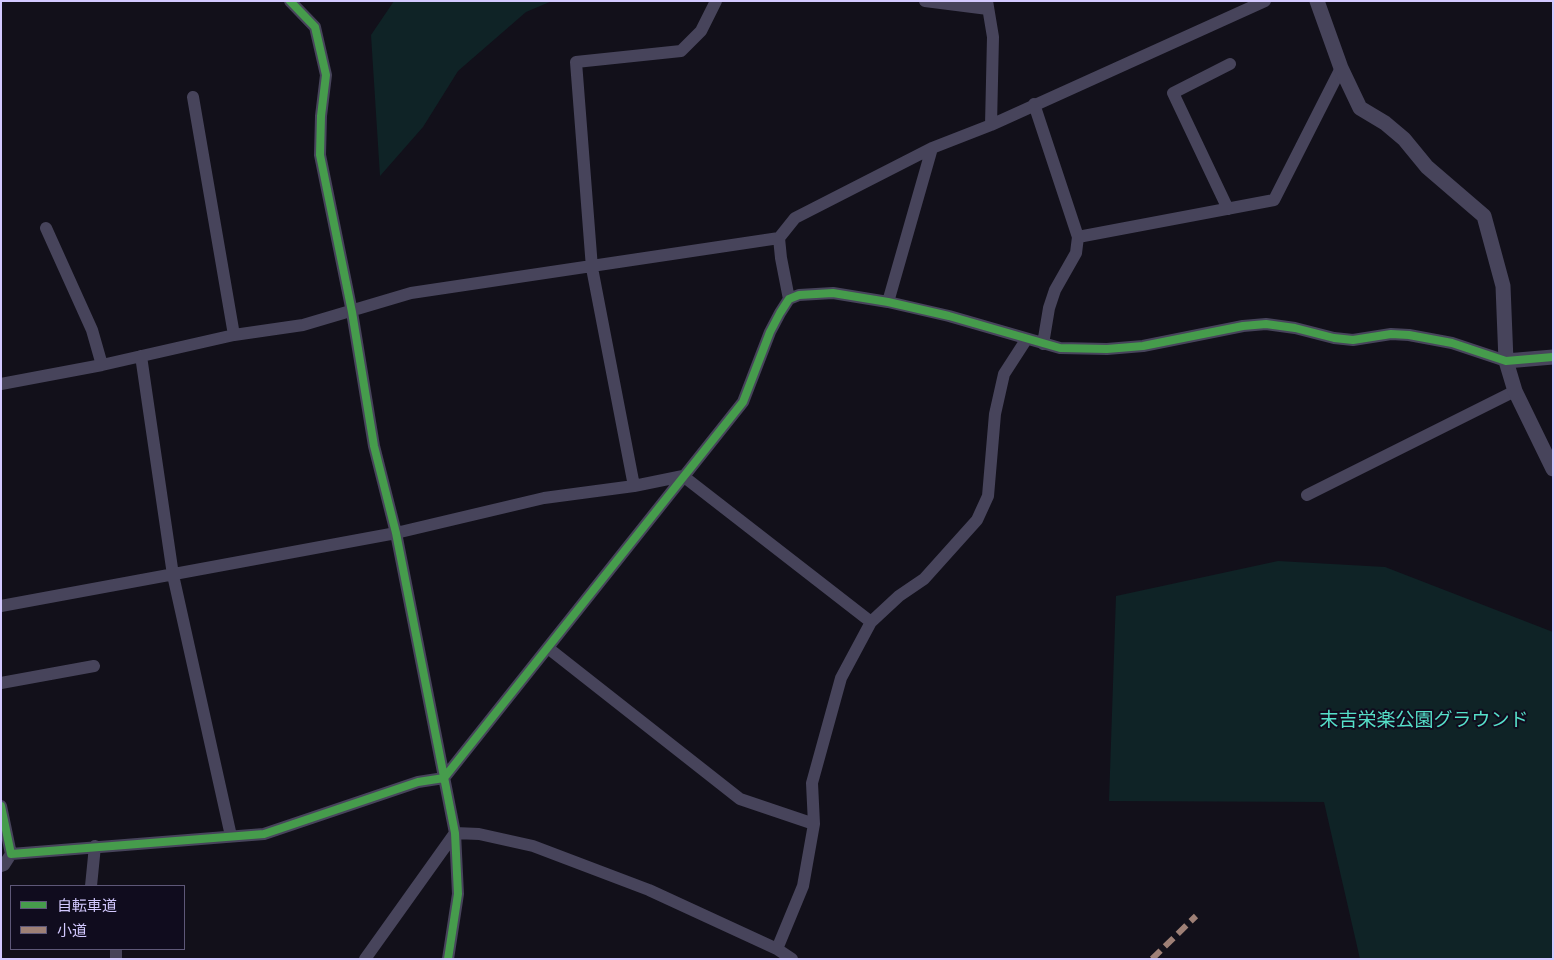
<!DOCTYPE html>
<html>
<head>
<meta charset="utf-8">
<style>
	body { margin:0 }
	#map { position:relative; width:1554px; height:960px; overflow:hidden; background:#12101a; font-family:"Sofia Sans Condensed","Noto Sans JP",sans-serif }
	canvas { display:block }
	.frame { position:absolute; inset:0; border:2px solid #d3c9ff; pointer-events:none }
	.legend { position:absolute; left:10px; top:885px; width:175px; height:65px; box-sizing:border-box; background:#100c1e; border:1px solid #5e5878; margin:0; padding:6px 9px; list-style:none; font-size:15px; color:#d3c9ff }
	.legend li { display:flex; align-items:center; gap:10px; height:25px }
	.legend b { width:25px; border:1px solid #5e5878 }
</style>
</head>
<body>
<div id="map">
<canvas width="1554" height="960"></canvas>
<div class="frame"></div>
<ul class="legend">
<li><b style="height:6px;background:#469c4c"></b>自転車道</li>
<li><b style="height:6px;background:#9e8076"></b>小道</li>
</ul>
</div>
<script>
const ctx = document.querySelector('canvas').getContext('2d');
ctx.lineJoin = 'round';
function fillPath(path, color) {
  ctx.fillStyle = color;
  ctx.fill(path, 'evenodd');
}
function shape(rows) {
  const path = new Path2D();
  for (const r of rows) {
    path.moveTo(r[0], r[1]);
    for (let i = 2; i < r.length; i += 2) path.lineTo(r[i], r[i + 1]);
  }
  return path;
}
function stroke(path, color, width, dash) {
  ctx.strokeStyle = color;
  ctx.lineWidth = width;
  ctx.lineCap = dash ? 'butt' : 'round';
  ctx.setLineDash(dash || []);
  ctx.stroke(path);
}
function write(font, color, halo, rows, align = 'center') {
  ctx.font = font + ' "Sofia Sans Condensed","Noto Sans JP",sans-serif';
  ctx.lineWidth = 4;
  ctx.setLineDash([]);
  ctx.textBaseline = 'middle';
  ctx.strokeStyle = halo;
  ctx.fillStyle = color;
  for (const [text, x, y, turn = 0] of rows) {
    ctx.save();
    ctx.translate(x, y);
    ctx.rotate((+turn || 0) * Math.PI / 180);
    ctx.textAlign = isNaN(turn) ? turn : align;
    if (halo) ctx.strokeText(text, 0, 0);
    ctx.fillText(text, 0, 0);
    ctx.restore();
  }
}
fillPath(shape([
	[394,1,552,1,526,12,458,71,423,127,380,176,371,35],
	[1278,561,1385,567,1553,632,1553,959,1360,959,1324,802,1109,801,1116,596]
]), '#0f2326');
stroke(shape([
	[290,1,315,27,326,75,321,116,320,155,352,312,374,446,396,533,455,833,458,894,448,959],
	[925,1,988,9],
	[987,1,993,37,991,125],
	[193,97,234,335],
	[1034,104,1078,237,1076,253,1055,290,1049,308,1043,344],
	[1228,209,1173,93,1230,64],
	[46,228,92,330,102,365],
	[1078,237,1274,200,1341,68],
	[789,299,781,258,779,238,795,218,932,148,991,125,1265,1],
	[888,302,932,148],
	[141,356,173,575,231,836],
	[1,384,102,365,234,335,303,325,411,293,779,238],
	[634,486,592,268,576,62,681,51,701,31,716,1],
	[1307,495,1515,391],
	[1,606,396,533,544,498,634,486,683,476,871,622],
	[548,648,740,799,814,824],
	[1,683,94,666],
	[1,806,11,854,264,834,418,782,444,778,743,402,770,332,780,313,789,299,799,295,833,293,888,302,949,316,1060,348,1107,349,1143,346,1243,326,1266,324,1295,328,1334,338,1353,340,1391,334,1409,335,1452,343,1506,361],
	[455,833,479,834,533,846,649,890,777,949,792,959],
	[1,866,4,865,11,854],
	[91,886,95,846],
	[777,949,803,886,814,824,812,783,841,678,871,622,899,596,924,579,977,520,988,496,995,414,1004,374,1026,340],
	[116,959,116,949],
	[365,959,455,833]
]), '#47445b', 12);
stroke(shape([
	[1317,1,1341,68,1360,108,1385,123,1404,139,1427,167,1484,216,1503,286,1506,361,1515,391,1553,469],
	[1506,361,1553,357]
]), '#47445b', 15);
stroke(shape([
	[1152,959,1196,916]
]), '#9e8076', 6, [12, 6]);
stroke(shape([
	[290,1,315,27,326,75,321,116,320,155,352,312,374,446,396,533,455,833,458,894,448,959],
	[1,806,11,854,264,834,418,782,444,778,743,402,770,332,780,313,789,299,799,295,833,293,888,302,949,316,1060,348,1107,349,1143,346,1243,326,1266,324,1295,328,1334,338,1353,340,1391,334,1409,335,1452,343,1506,361,1553,357]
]), '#469c4c', 8);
write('19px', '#55dec8', '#100c1e', [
	["末吉栄楽公園グラウンド",1424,721]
]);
</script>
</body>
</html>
